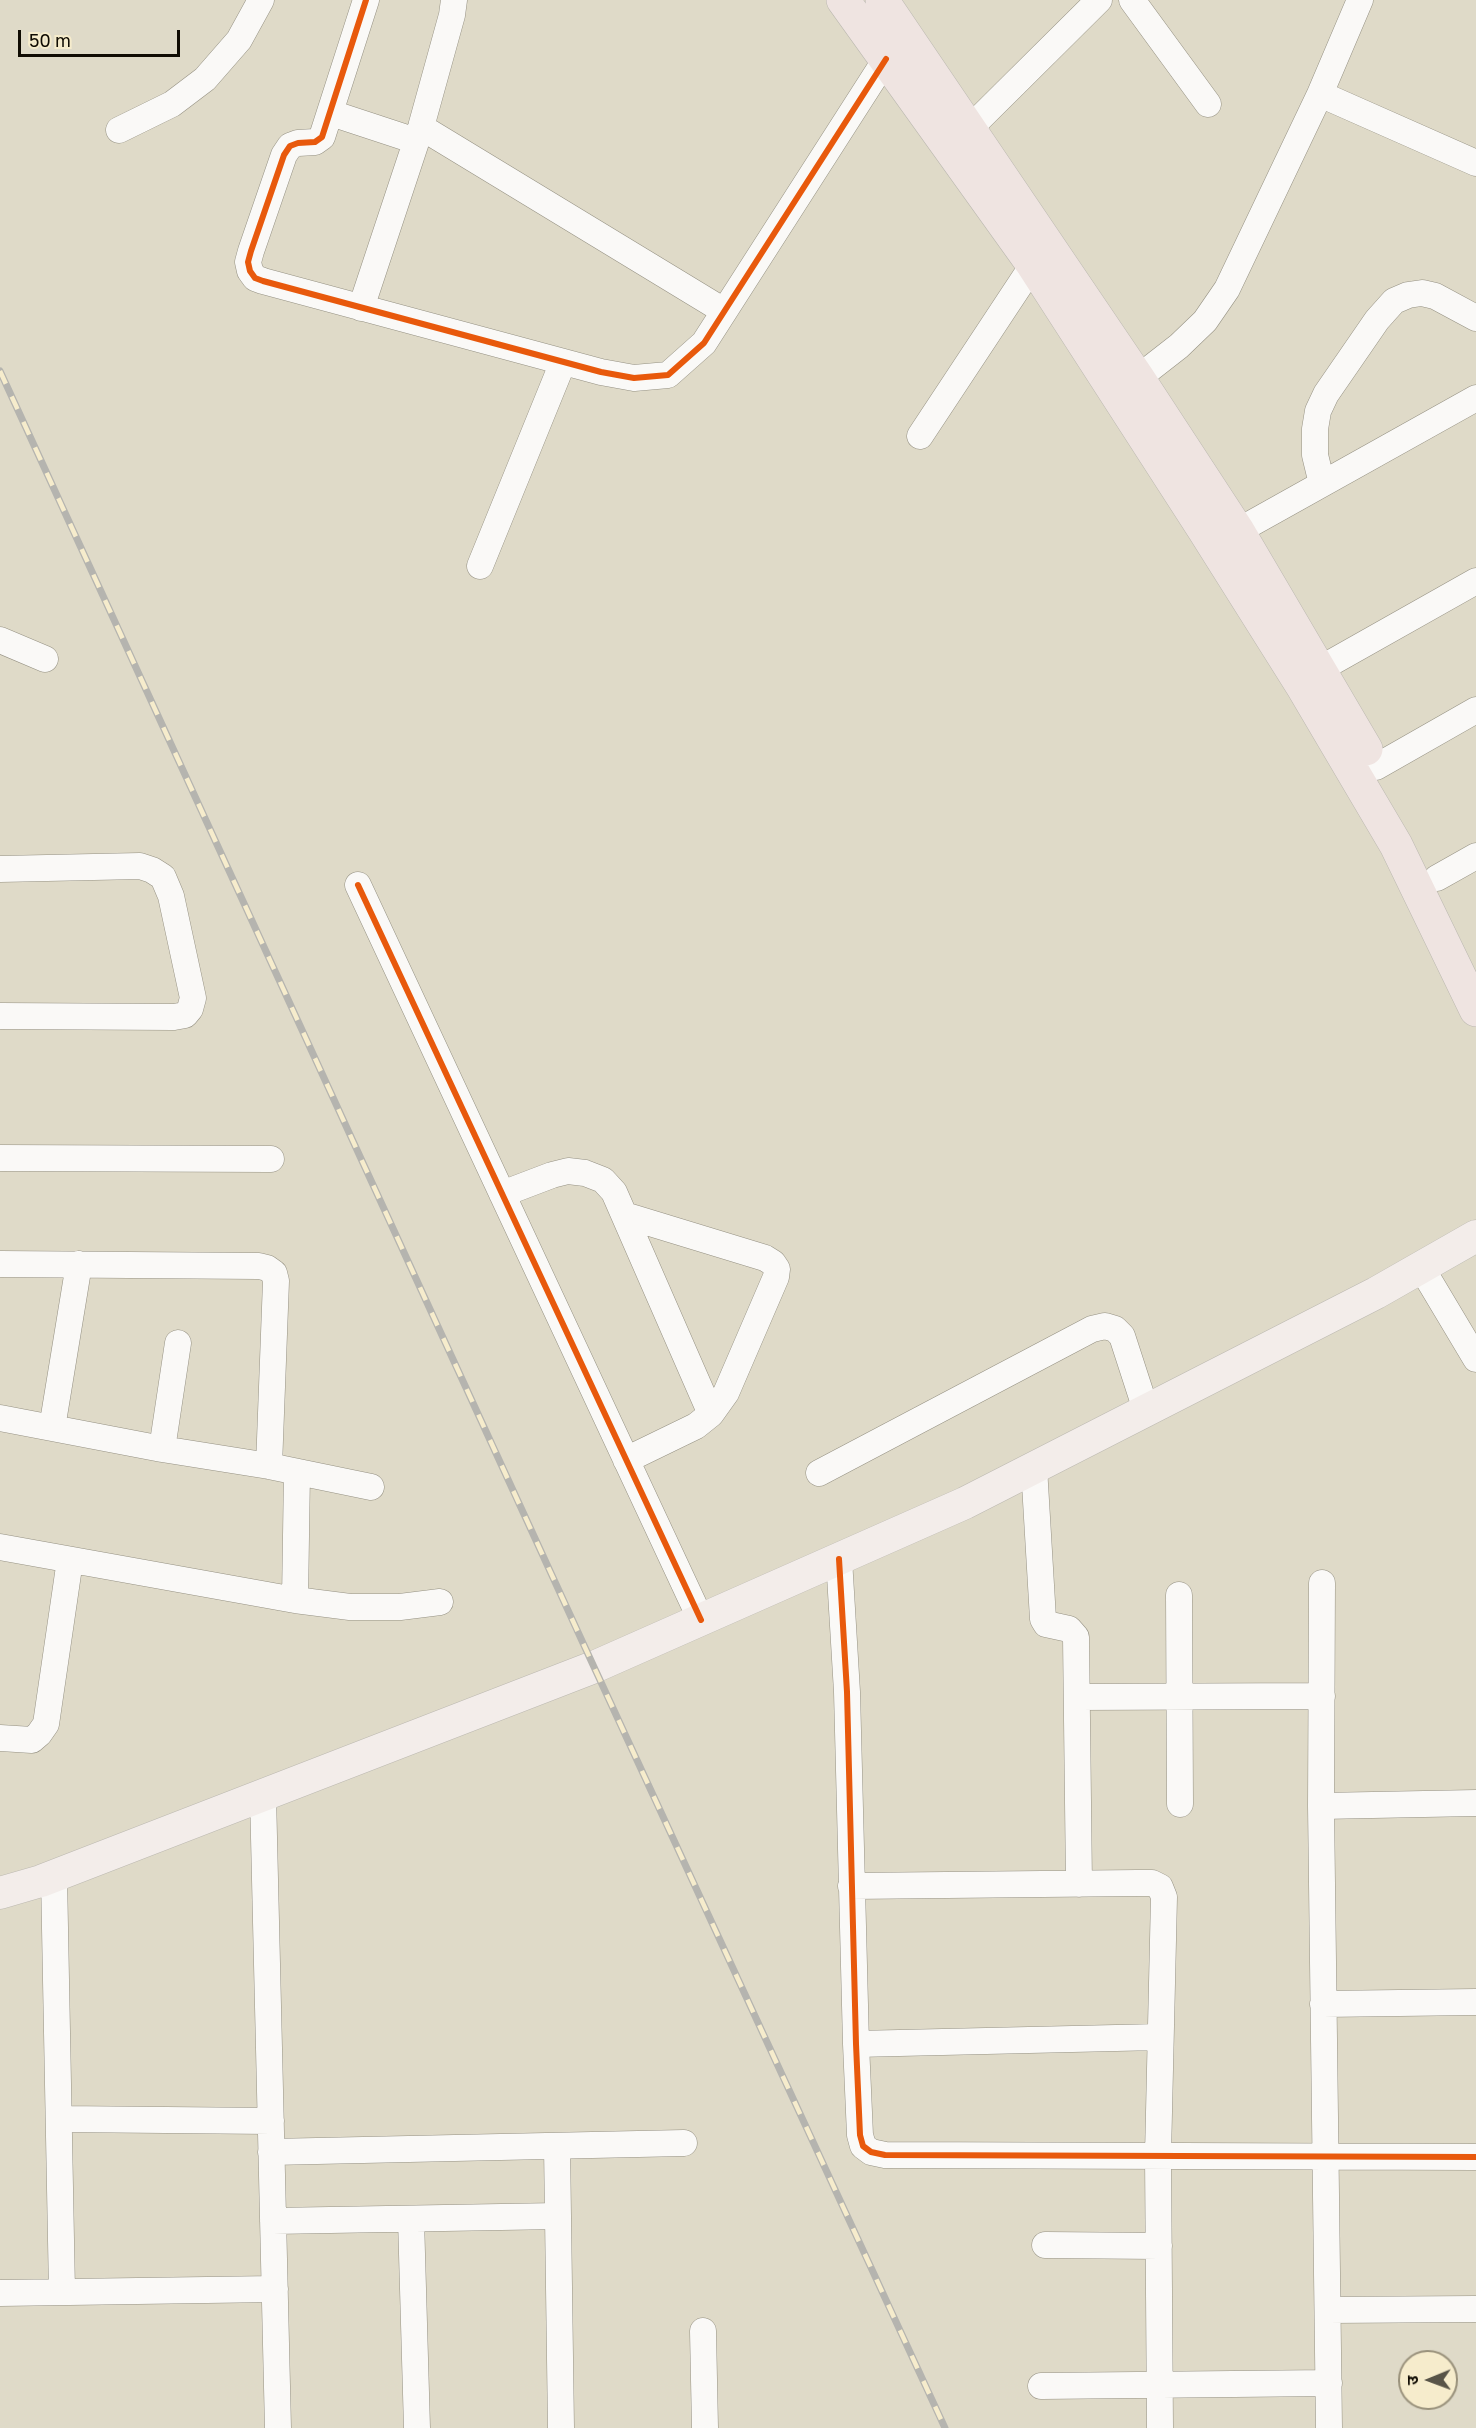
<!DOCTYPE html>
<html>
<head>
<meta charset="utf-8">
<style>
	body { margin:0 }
	#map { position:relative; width:1476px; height:2428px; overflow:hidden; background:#dfdac8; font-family:"Golos Text","Noto Sans Devanagari",sans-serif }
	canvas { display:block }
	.north { position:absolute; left:1398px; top:2350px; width:60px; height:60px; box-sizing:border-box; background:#f6eccc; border:2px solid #9a927c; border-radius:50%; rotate:269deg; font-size:16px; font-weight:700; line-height:24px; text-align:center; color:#100c03 }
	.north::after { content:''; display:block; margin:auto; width:21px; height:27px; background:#585448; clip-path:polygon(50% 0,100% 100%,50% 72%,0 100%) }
	.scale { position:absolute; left:18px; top:30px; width:162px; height:27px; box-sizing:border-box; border:3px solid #100c03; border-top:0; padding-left:8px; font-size:18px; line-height:21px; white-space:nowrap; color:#100c03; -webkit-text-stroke:4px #f6eccc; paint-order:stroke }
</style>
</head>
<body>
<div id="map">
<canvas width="1476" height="2428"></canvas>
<div class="north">उ</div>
<div class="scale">50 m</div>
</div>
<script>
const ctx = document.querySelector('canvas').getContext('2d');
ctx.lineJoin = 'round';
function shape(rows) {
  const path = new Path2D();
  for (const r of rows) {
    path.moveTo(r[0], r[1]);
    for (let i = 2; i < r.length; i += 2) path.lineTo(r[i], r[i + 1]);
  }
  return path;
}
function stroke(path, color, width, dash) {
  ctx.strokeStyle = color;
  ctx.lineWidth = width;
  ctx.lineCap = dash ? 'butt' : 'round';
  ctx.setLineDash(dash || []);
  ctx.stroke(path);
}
const minor = shape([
	[366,0,322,137,315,142,298,143,290,146,284,155,251,251,248,262,250,271,255,278,263,281,601,372,634,378,668,375,704,343,886,59],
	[1132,0,1208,104],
	[1320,94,1476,163],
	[331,113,416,141],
	[421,127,724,311],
	[119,130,172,104,205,79,239,40,261,0],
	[968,130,1099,0],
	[361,308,421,127,452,15,454,0],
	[1138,378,1179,346,1205,321,1227,289,1320,94,1360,0],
	[920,436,1033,265],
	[1322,484,1315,455,1315,429,1318,411,1326,394,1377,320,1394,301,1408,295,1422,293,1435,296,1476,318],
	[1238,531,1476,398],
	[480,566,563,362],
	[0,640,45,659],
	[1320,669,1476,581],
	[1376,767,1476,710],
	[0,869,140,866,152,870,163,877,171,896,193,998,190,1009,185,1015,174,1017,0,1016],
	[1437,878,1476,856],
	[358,885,701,1620],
	[0,1158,271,1159],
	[502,1194,552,1175,568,1171,585,1173,603,1180,614,1192,711,1414,696,1426,626,1460],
	[624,1215,765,1258,773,1263,777,1269,776,1277,726,1393,711,1414],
	[0,1264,259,1266,267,1268,274,1273,276,1281,269,1466],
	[1421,1267,1476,1359],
	[0,1418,162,1449,269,1466,371,1487],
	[52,1428,79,1264],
	[162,1449,178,1343],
	[1034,1467,1043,1619,1046,1624,1069,1629,1076,1637,1079,1884],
	[819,1473,1092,1329,1105,1326,1115,1329,1122,1336,1146,1410],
	[0,1547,295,1600,350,1607,400,1607,440,1602],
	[839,1559,847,1692,856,2044,860,2135,863,2146,871,2152,885,2155,1476,2157],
	[1322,1583,1321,1806,1329,2428],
	[1179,1595,1180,1804],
	[295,1600,297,1472],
	[1077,1697,1322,1696],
	[0,1738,32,1740,39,1734,46,1724,70,1560],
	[263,1795,278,2428],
	[1321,1806,1476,1803],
	[54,1876,62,2292],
	[851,1886,1138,1883,1152,1883,1160,1887,1164,1897,1158,2155,1160,2428],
	[1323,2004,1476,2002],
	[856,2044,1159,2037],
	[60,2119,271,2121],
	[557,2146,561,2428],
	[271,2152,684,2143],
	[411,2219,417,2428],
	[273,2221,558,2216],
	[1045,2245,1159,2246],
	[0,2293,275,2289],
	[1328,2310,1476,2309],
	[703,2331,705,2428],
	[1041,2386,1329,2383]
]);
const major = shape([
	[0,1893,41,1881,594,1667,965,1503,1376,1293,1476,1236]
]);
const highway = shape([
	[843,0,1033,265,1204,530,1304,689,1396,845,1476,1010],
	[882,0,1138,378,1238,531,1366,749]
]);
stroke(minor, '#959183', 27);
stroke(major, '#bbb8b0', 33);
stroke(highway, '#bbb8b0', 34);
stroke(minor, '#faf9f7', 26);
stroke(major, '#f3edea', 32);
stroke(highway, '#efe4e1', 33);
const rail = shape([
	[0,371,594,1667,945,2428]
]);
stroke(rail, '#b5b4af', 7);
stroke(rail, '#f6eccc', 4.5, [14]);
stroke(shape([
	[366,0,322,137,315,142,298,143,290,146,284,155,251,251,248,262,250,271,255,278,263,281,601,372,634,378,668,375,704,343,886,59],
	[358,885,701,1620],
	[839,1559,847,1692,856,2044,860,2135,863,2146,871,2152,885,2155,1476,2157]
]), '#e8590c', 6);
</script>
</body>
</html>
